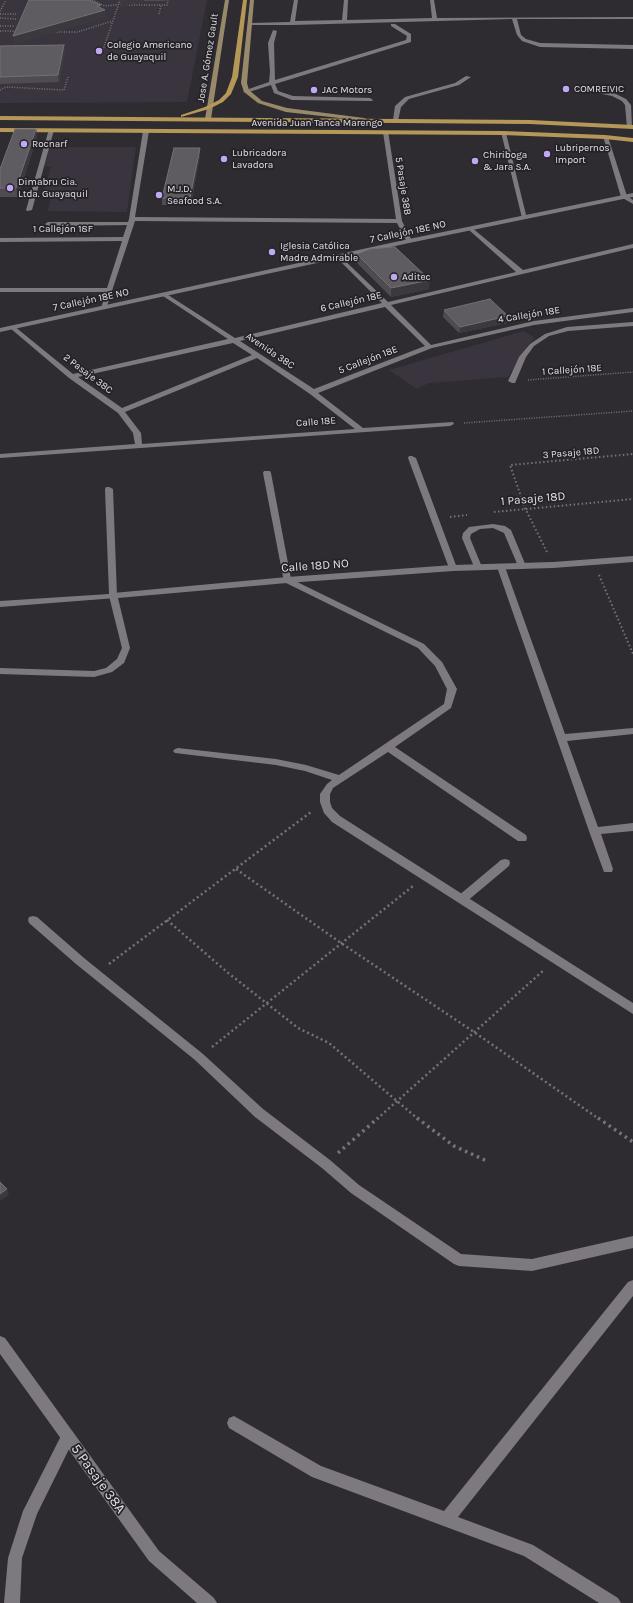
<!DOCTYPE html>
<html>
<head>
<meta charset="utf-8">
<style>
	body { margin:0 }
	canvas { display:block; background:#2e2b31 }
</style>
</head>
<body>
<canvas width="633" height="1603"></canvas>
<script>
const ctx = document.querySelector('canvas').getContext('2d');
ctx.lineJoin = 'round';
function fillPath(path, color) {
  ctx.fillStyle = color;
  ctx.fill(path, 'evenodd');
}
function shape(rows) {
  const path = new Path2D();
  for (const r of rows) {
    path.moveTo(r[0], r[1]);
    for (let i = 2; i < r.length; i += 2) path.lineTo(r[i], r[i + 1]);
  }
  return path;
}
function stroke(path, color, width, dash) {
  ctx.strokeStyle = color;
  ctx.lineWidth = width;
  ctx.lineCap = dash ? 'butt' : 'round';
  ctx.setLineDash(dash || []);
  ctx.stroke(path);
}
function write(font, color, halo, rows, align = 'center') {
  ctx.font = font + ' Karla,sans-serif';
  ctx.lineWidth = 3.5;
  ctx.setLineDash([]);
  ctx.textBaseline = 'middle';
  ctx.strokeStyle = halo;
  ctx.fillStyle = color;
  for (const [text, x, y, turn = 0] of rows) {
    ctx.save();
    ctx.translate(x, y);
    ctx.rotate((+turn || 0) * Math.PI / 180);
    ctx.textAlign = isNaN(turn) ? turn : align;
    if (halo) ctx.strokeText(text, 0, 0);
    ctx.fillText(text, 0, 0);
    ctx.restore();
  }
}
fillPath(shape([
	[0,0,207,0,187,102,0,103],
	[47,147,136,147,127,212,48,211,51,195,43,195,51,167,44,166,49,153,46,153],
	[524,331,535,338,527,346,508,377,429,383,417,389,389,370]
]), '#3a343f');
stroke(shape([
	[92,0,105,6,124,4],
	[129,5,167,5,168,0],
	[0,11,6,0],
	[0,14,16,14],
	[159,14,161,5],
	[0,18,16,19],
	[0,26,15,26],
	[0,31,17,31],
	[54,32,77,32,113,21],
	[103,50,120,0],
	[0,90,6,87,64,90,68,77],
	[528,380,633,372],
	[464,423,633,411]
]), '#757378', 1.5, [1, 1.5]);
stroke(shape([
	[494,512,633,499],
	[450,517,467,515],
	[547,552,525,508,510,465,633,454],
	[599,575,633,654]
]), '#757378', 2, [1.5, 2.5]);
stroke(shape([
	[236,869,341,943,474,1032,599,1119],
	[167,920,227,972,298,1028,329,1043,418,1119],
	[109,964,311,812],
	[212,1047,413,886],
	[377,1119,544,970]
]), '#757378', 2.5, [2, 3]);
stroke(shape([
	[417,1118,454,1146,487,1161],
	[598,1118,633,1142],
	[338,1153,378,1118]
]), '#757378', 3.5, [2.5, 4]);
fillPath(shape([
	[391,24,395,24,411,34,411,42,275,84,278,91,293,96,370,98,373,100,372,101,292,100,274,93,271,85,246,93,243,91,269,82,270,72,268,43,273,30,277,31,274,43,275,80,406,40,407,36,391,26,391,24],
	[466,76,471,77,459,85,409,99,401,107,398,121,393,120,395,106,405,97,455,83,466,76],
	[595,89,616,94,626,99,631,105,632,128,627,127,625,105,622,101,612,96,593,92,592,91,595,89],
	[49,129,54,130,32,210,27,211,26,210,49,129],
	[130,222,132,223,132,225,48,226,45,224,48,222,130,222],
	[493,524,505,526,511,530,526,566,525,568,522,569,518,566,504,533,493,528,480,529,471,534,470,538,482,567,481,569,475,569,462,538,463,533,469,527,493,524],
	[505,859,509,860,510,863,509,866,466,902,458,902,457,899,458,896,501,860,505,859]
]), '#7d797f');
fillPath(shape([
	[294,0,298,0,295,21,342,20,344,0,348,0,347,20,432,18,430,0,434,0,437,18,633,17,633,19,517,19,521,35,526,39,540,43,633,45,633,49,540,47,522,41,517,35,512,19,292,25,250,25,248,24,250,23,290,22,294,0],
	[146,129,149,131,135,217,396,219,383,132,388,131,402,221,412,241,407,242,397,223,135,221,106,309,101,308,106,292,0,292,0,288,107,288,122,241,0,242,0,238,123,237,129,219,143,131,146,129],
	[501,132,506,133,527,219,522,218,501,132],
	[603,136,608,137,627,196,633,200,633,204,621,197,603,136],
	[471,227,523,270,633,244,633,248,391,305,431,345,534,321,633,308,633,312,534,325,432,348,318,393,363,428,453,422,454,424,450,426,0,458,0,454,135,444,133,433,118,413,69,378,10,328,10,326,14,326,73,374,228,339,163,296,162,295,165,293,235,338,382,303,336,257,339,255,388,302,516,272,469,230,468,229,471,227],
	[385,307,425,346,314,389,240,341,385,307],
	[233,343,252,355,122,408,78,377,233,343],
	[257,358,310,394,355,429,142,444,141,433,125,412,257,358],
	[633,322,633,326,568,331,549,336,534,346,526,357,515,383,512,383,508,381,519,357,530,344,545,334,567,327,633,322],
	[409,456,412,456,416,458,457,568,456,570,450,570,449,568,408,458,409,456],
	[264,471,270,471,271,473,291,579,424,644,442,662,457,689,451,708,395,747,526,835,527,838,526,841,518,841,388,752,333,788,330,794,330,802,332,808,340,816,633,1003,633,1014,332,822,324,813,320,802,320,794,327,784,332,780,305,771,276,765,175,753,173,751,175,749,178,748,276,759,306,765,339,775,444,704,447,689,435,666,418,648,284,582,263,473,264,471],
	[106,487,109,487,113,489,117,596,116,598,0,607,0,601,109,594,105,489,106,487],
	[501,564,505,567,565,734,633,728,633,734,567,741,598,827,633,823,633,831,601,834,613,869,612,872,604,872,589,831,497,567,501,564],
	[33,916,37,917,84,958,203,1054,263,1109,330,1160,359,1185,461,1254,532,1259,633,1236,633,1248,532,1271,459,1266,454,1264,351,1193,322,1168,255,1117,195,1060,76,964,29,923,28,920,29,917,33,916],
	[633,1280,633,1296,458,1517,533,1545,618,1598,621,1603,599,1603,524,1556,312,1477,229,1428,227,1423,229,1418,234,1416,321,1466,444,1511,628,1282,633,1280],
	[68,1430,73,1432,75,1437,37,1514,22,1558,20,1603,4,1603,8,1558,23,1511,63,1432,68,1430]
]), '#7d797f');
fillPath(shape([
	[633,193,633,197,409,243,0,332,0,328,409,239,633,193],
	[633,556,633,562,553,568,453,571,287,583,118,598,130,648,124,663,112,672,94,677,0,674,0,668,94,671,106,668,117,659,122,648,109,596,113,593,287,577,453,565,553,562,633,556],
	[0,1336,5,1338,159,1551,214,1598,217,1603,197,1603,149,1561,0,1354,0,1336]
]), '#7d797f');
fillPath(shape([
	[225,0,229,0,211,119,208,121,205,119,225,0],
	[250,0,254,0,247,83,249,90,262,101,287,108,364,118,366,119,366,121,286,112,258,103,244,92,241,83,250,0]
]), '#99896b');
fillPath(shape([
	[243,0,247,0,238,77,231,94,223,102,209,109,181,117,181,115,205,107,219,100,226,93,232,77,243,0],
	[0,116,530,120,633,125,633,129,530,124,0,120,0,116],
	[0,128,503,131,605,135,633,138,633,142,605,139,503,135,0,132,0,128]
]), '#b59857');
fillPath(shape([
	[120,0,166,0,165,1,144,1,121,7],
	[64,45,65,52,59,82,0,84,0,46],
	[36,129,37,137,18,197,0,197,0,169],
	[200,155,191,205,162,205,162,198],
	[357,254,429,289,391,297,357,263],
	[444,310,507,323,459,333,443,317]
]), '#4f4c51');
fillPath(shape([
	[120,0,144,0,144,1,121,7],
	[101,5,101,11,105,10,106,18,14,44,13,36],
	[64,45,65,52,59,82,58,75],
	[36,129,37,137,18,197,16,188],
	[200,148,200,155,191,205,190,198],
	[430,280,429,289,391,297,391,288],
	[508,316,507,323,459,333,460,327],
	[7,1189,9,1195,0,1201,0,1194]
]), '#3b383e');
const building = shape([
	[29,0,89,0,101,5,97,6,105,10,13,36,29,0],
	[64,45,58,75,0,77,0,46,64,45],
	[15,129,36,129,16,188,0,188,0,169,15,129],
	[174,148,200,148,190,198,162,198,174,148],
	[395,247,430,280,391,288,357,254,370,249,395,247],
	[490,299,508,316,460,327,444,310,490,299],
	[0,1182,7,1189,0,1194,0,1182]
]);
fillPath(building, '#5f5c61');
stroke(building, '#737075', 1);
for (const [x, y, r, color] of [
	[99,51,4,"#c1a8f3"],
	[566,89,4,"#c1a8f3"],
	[314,90,4,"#c1a8f3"],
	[24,144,4,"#c1a8f3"],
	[547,154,4,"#c1a8f3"],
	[224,159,4,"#c1a8f3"],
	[475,161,4,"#c1a8f3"],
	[10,188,4,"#c1a8f3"],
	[159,195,4,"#c1a8f3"],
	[272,252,4,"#c1a8f3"],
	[394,277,4,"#c1a8f3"]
]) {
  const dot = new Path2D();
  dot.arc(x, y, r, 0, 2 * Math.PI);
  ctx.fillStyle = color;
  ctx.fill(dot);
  stroke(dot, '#252227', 1.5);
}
write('10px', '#e1dfe3', '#252227', [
	["Colegio Americano",107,45],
	["de Guayaquil",107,57],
	["COMREIVIC",574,89],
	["JAC Motors",322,90],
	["Rocnarf",32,144],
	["Lubripernos",555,148],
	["Import",555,160],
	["Lubricadora",232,153],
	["Lavadora",232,165],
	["Chiriboga",483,155],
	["& Jara S.A.",483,167],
	["Dimabru Cia.",18,182],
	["Ltda. Guayaquil",18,194],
	["M.J.D.",167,189],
	["Seafood S.A.",167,201],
	["Iglesia Católica",280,246],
	["Madre Admirable",280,258],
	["Aditec",402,277]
], 'left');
write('10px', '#e1dfe3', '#252227', [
	["Jose A. Gómez Gault",208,58,-81],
	["Avenida Juan Tanca Marengo",317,123],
	["5 Pasaje 38B",403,186,81],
	["1 Callejón 18F",63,229],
	["7 Callejón 18E NO",408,232,-12],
	["7 Callejón 18E NO",91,300,-12],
	["6 Callejón 18E",351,302,-13],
	["4 Callejón 18E",529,315,-9],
	["Avenida 38C",270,351,34],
	["5 Callejón 18E",368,360,-21],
	["1 Callejón 18E",572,370,-4],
	["2 Pasaje 38C",88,374,37],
	["Calle 18E",316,422,-4],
	["3 Pasaje 18D",571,453,-5]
]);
write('12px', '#e1dfe3', '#252227', [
	["1 Pasaje 18D",533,499,-5],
	["Calle 18D NO",315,566,-4]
]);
write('14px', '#e1dfe3', '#252227', [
	["5 Pasaje 38A",98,1479,54]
]);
</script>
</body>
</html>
